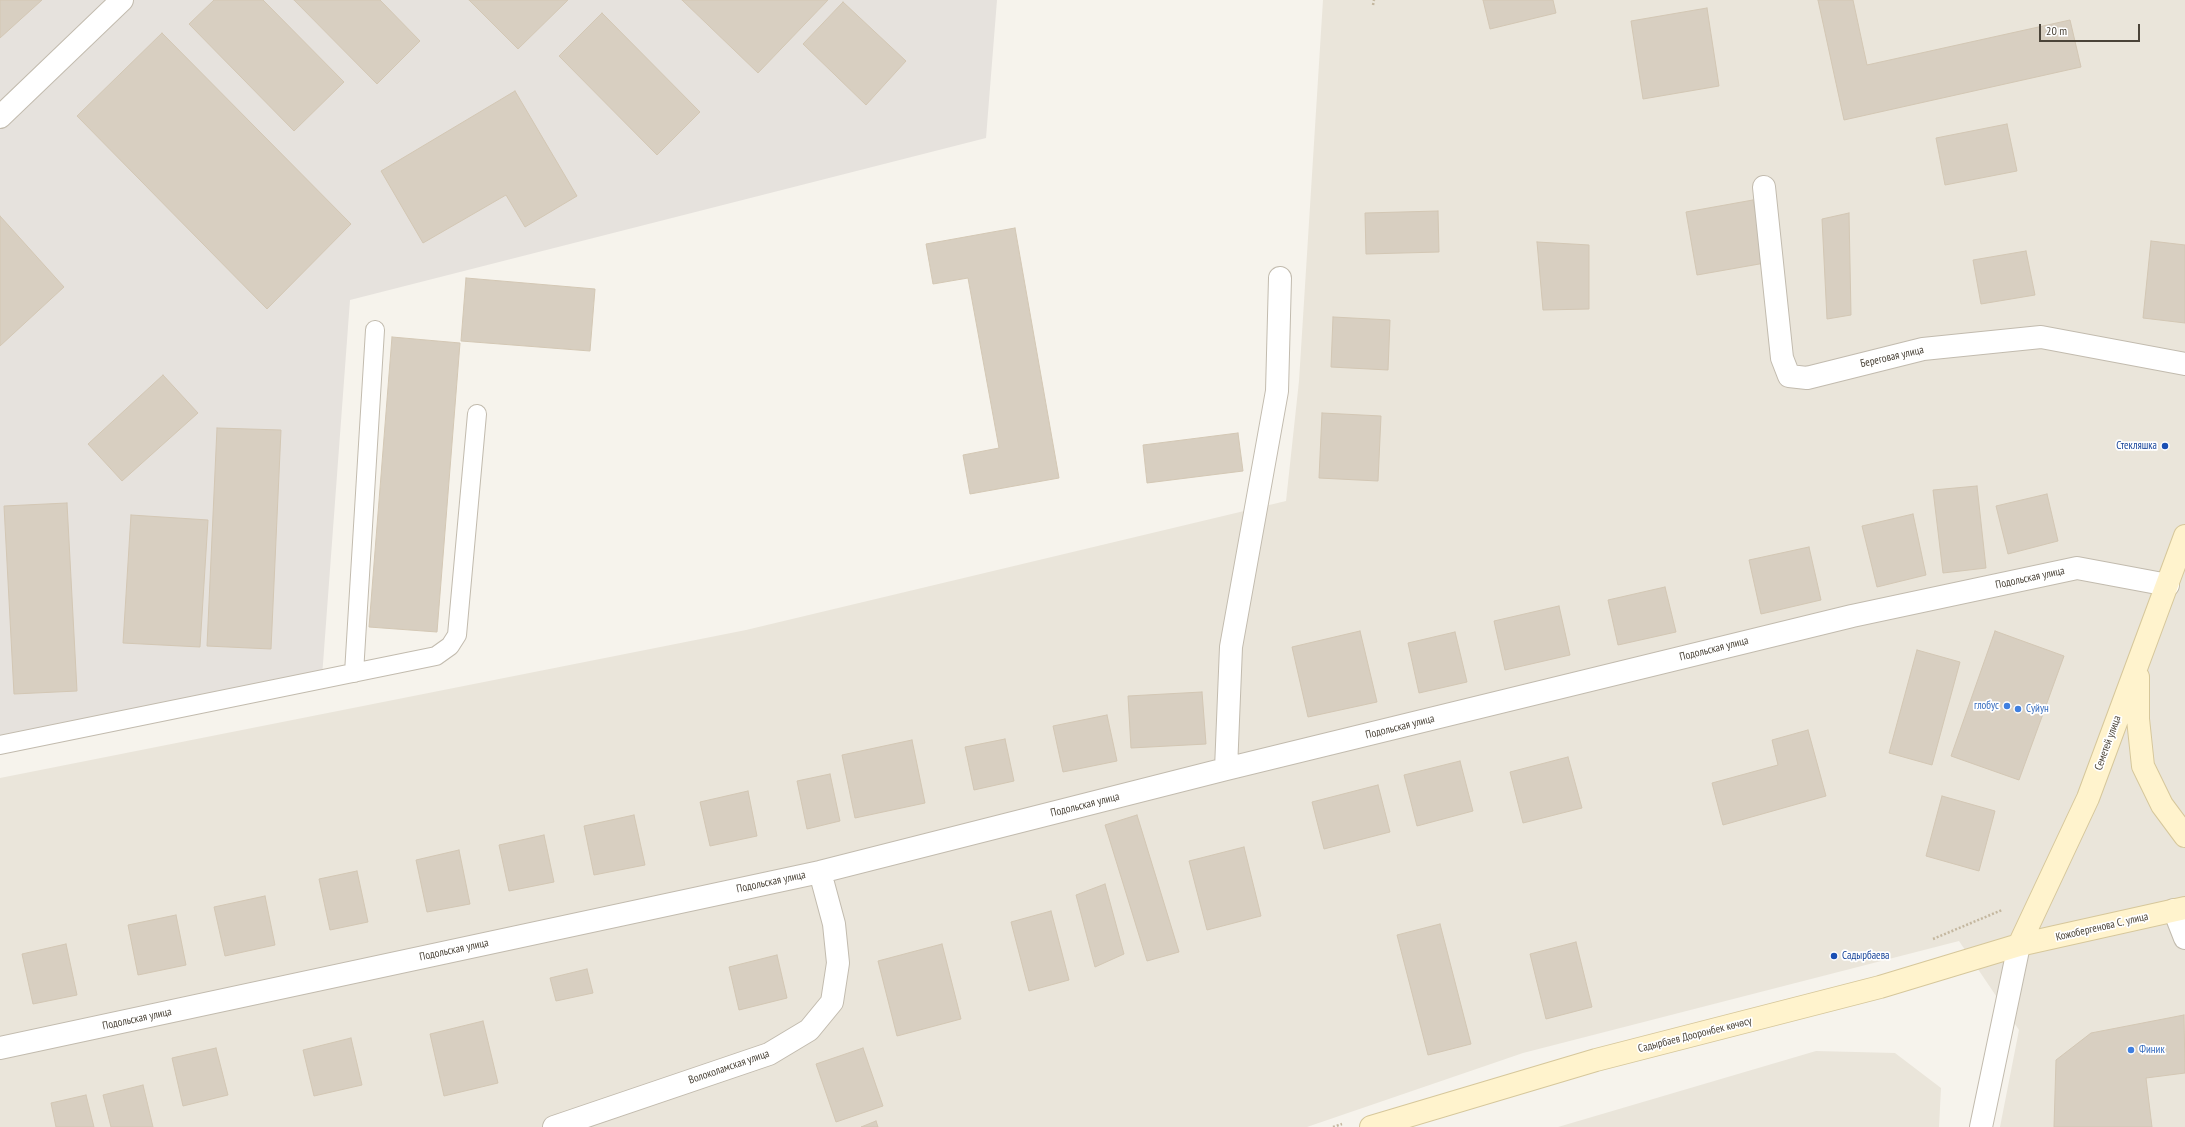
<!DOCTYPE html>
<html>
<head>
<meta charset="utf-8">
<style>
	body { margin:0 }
	#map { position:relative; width:2185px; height:1127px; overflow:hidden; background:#f6f3ec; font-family:"PT Sans Narrow",sans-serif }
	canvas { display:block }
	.scale { position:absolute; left:2039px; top:24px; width:101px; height:18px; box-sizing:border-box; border:2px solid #4b4439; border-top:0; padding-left:5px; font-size:12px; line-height:14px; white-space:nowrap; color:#4b4439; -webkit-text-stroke:3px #fff; paint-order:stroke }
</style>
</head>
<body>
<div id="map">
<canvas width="2185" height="1127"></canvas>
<div class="scale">20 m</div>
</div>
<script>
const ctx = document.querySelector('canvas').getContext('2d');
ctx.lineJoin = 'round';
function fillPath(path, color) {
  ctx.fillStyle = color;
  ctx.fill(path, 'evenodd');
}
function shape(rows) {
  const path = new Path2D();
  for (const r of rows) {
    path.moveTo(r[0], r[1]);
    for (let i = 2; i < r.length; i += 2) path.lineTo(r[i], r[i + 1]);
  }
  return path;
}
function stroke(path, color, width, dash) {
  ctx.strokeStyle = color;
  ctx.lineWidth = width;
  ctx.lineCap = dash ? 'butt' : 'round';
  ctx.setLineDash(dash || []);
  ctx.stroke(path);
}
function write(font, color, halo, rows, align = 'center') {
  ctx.font = font + ' "PT Sans Narrow",sans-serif';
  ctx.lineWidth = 3.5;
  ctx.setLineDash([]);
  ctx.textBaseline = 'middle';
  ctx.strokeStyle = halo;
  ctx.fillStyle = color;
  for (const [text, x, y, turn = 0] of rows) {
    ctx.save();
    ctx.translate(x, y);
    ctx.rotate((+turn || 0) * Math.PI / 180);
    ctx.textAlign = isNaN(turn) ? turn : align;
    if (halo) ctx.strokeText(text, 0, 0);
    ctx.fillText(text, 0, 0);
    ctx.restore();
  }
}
fillPath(shape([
	[1323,0,2185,0,2185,1127,2000,1127,2019,1030,1959,941,1523,1053,1307,1127,0,1127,0,778,746,630,1286,501,1299,381],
	[1816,1051,1895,1053,1941,1088,1939,1127,1558,1127]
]), '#eae5da');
fillPath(shape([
	[0,0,997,0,986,138,350,300,322,677,0,736]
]), '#e6e2dd');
const building = shape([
	[0,0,42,0,0,38,0,0],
	[214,0,263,0,344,82,294,131,189,24,214,0],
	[294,0,380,0,420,41,377,84,294,0],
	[469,0,568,0,518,49,469,0],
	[682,0,828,0,758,73,682,0],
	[1483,0,1553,0,1556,13,1490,29,1483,0],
	[1818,0,1853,0,1867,65,2070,20,2081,67,1844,120,1818,0],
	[843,2,906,61,866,105,803,44,843,2],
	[1707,8,1719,86,1643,99,1631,21,1707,8],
	[602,13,700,112,657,155,559,56,602,13],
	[162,33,351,224,267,309,77,116,162,33],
	[515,91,577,196,525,227,506,195,423,243,381,171,515,91],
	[2007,124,2017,171,1945,185,1936,138,2007,124],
	[1753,200,1765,263,1697,275,1686,212,1753,200],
	[1438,211,1439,252,1366,254,1365,213,1438,211],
	[1849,213,1851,315,1827,319,1822,219,1849,213],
	[0,216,64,287,0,346,0,216],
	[1015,228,1059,478,970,494,963,455,999,448,968,278,933,284,926,244,1015,228],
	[2151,241,2185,245,2185,323,2143,318,2151,241],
	[1537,242,1589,245,1589,309,1543,310,1537,242],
	[2026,251,2035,295,1981,304,1973,260,2026,251],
	[466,278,595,289,590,351,461,341,466,278],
	[1333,317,1390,320,1388,370,1331,367,1333,317],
	[392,337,460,343,437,632,369,627,392,337],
	[163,375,198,413,122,481,88,444,163,375],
	[1322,413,1381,416,1378,481,1319,478,1322,413],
	[217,428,281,430,271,649,207,646,217,428],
	[1238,433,1243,471,1147,483,1143,445,1238,433],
	[1977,486,1986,568,1943,573,1933,490,1977,486],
	[2047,494,2058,541,2008,554,1996,506,2047,494],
	[67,503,77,691,14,694,4,506,67,503],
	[1913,514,1926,575,1877,587,1862,526,1913,514],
	[131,515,208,520,200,647,123,643,131,515],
	[1809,547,1821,600,1761,614,1749,560,1809,547],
	[1665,587,1676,632,1618,645,1608,600,1665,587],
	[1559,606,1570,655,1505,670,1494,621,1559,606],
	[1360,631,1377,702,1308,717,1292,647,1360,631],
	[1995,631,2064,656,2019,780,1951,756,1995,631],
	[1455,632,1467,682,1419,693,1408,643,1455,632],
	[1917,650,1960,662,1932,765,1889,753,1917,650],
	[1202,692,1206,744,1131,748,1128,696,1202,692],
	[1107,715,1117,761,1063,772,1053,726,1107,715],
	[1808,730,1826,796,1723,825,1712,783,1778,765,1772,740,1808,730],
	[1005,739,1014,781,974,790,965,747,1005,739],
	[912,740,925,803,855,818,842,755,912,740],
	[1568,757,1582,808,1523,823,1510,772,1568,757],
	[1460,761,1473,811,1417,826,1404,775,1460,761],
	[830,774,840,821,807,829,797,781,830,774],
	[1378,785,1390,832,1324,849,1312,802,1378,785],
	[748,791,757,836,710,846,700,802,748,791],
	[1942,796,1995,811,1979,871,1926,856,1942,796],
	[634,815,645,865,594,875,584,826,634,815],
	[1137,815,1179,952,1147,961,1105,825,1137,815],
	[544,835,554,882,509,891,499,845,544,835],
	[1244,847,1261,916,1207,930,1189,861,1244,847],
	[459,850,470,904,427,912,416,860,459,850],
	[357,871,368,922,330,930,319,879,357,871],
	[1105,884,1124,954,1095,967,1076,895,1105,884],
	[265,896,275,945,225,956,214,907,265,896],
	[1051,911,1069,980,1029,991,1011,922,1051,911],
	[176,915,186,965,138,975,128,925,176,915],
	[1440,924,1471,1044,1428,1055,1397,935,1440,924],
	[1576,942,1592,1007,1546,1019,1530,954,1576,942],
	[66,944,77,995,33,1004,22,954,66,944],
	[942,944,961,1019,897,1036,878,961,942,944],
	[777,955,787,998,739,1010,729,967,777,955],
	[587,969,593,993,556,1001,550,978,587,969],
	[2184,1015,2185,1073,2146,1078,2152,1127,2054,1127,2056,1060,2091,1033,2184,1015],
	[483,1021,498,1083,444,1096,430,1034,483,1021],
	[351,1038,362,1085,314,1096,303,1050,351,1038],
	[216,1048,228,1095,183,1106,172,1058,216,1048],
	[863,1048,883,1106,836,1122,816,1064,863,1048],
	[143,1085,153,1127,111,1127,103,1095,143,1085],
	[86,1095,94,1127,56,1127,51,1103,86,1095],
	[876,1121,878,1127,861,1127,876,1121]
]);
fillPath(building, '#d8cfc1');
stroke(building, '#d3c7b4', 1);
const service = shape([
	[354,673,375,330],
	[0,745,436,656,450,646,457,635,477,414]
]);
const minor = shape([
	[0,117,122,0],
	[1764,187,1782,358,1789,376,1807,378,1923,349,2041,337,2185,364],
	[1226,769,1231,647,1277,391,1280,278],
	[2174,910,2185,938],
	[0,1048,820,872,1226,769,1852,616,2077,568,2168,585],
	[554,1127,769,1054,809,1030,832,1002,838,963,834,924,820,872]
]);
const tertiary = shape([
	[1981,1127,2019,945]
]);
const secondary = shape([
	[2138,677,2138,719,2143,766,2162,805,2185,836],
	[2019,945,2088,798,2185,536],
	[1371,1127,1596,1060,1880,987,2019,945,2185,908]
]);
stroke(service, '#c2bbae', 20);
stroke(minor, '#c2bbae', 24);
stroke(tertiary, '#c2bbae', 24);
stroke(secondary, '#d6c79b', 24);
stroke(shape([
	[1373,5,1374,0],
	[1933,939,2002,910],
	[1333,1127,1342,1124]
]), '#c4b79f', 2.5, [2, 2]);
stroke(service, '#fff', 18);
stroke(minor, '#fff', 22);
stroke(tertiary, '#fff', 22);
stroke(secondary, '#fff3cd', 22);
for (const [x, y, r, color] of [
	[2165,446,4,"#1a4fb4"],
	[2007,706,4,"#3f7fe0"],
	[2018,709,4,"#3f7fe0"],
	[1834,956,4,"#1a4fb4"],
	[2131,1050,4,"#3f7fe0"]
]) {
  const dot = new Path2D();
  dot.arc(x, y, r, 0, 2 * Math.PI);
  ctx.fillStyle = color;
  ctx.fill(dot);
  stroke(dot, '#fff', 1.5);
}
write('11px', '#4b4439', '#fff', [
	["Береговая улица",1892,357,-13],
	["Подольская улица",2030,578,-12],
	["Подольская улица",1714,649,-14],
	["Подольская улица",1400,727,-14],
	["Семетей улица",2108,743,-70],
	["Подольская улица",1085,805,-14],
	["Подольская улица",771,882,-12],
	["Кожобергенова С. улица",2102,927,-13],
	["Подольская улица",454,950,-12],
	["Подольская улица",137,1019,-12],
	["Садырбаев Дооронбек көчөсү",1695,1035,-14],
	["Волоколамская улица",729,1067,-19]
]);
write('11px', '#164399', '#fff', [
	["Стекляшка",2157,446],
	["Садырбаева",1842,956,"left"]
], 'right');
write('11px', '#366cbe', '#fff', [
	["глобус",1999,706,"right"],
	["Суйун",2026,709],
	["Финик",2139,1050]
], 'left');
</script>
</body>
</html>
